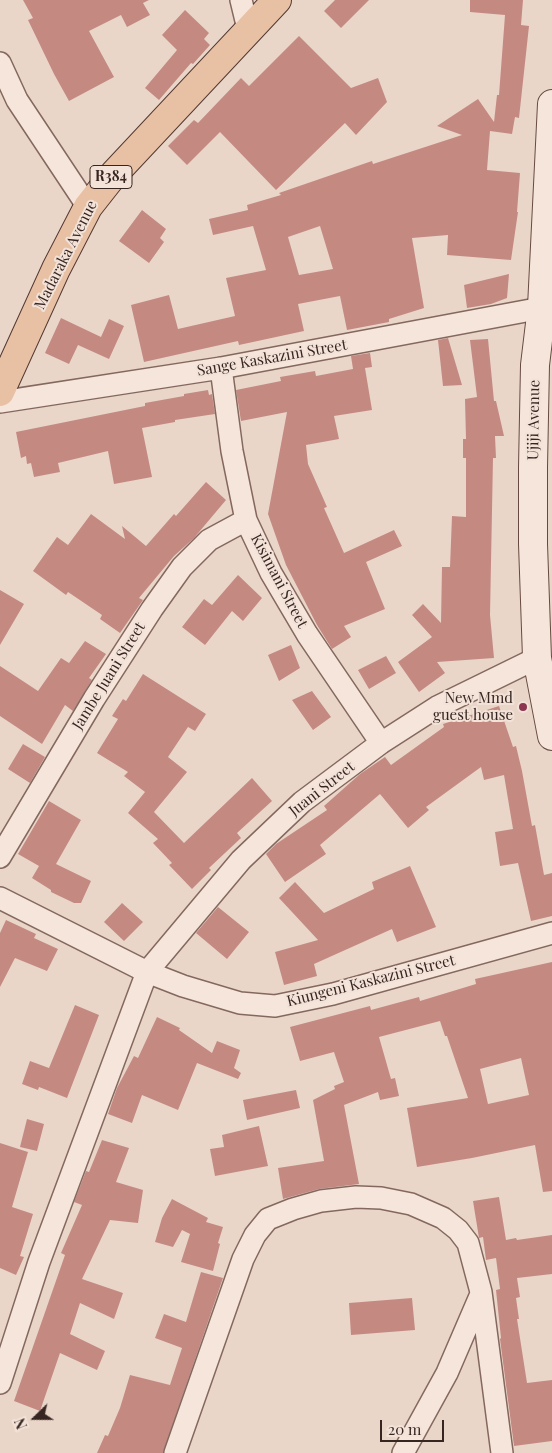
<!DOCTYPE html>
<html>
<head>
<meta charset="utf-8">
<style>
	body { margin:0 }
	#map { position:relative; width:552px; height:1453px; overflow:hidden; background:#ead6c8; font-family:"Playfair Display",serif }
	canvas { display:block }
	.north { position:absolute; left:10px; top:1393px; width:50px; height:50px; -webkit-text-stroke:4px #f2e2d7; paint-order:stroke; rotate:248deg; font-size:14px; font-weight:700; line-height:20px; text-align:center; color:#362521 }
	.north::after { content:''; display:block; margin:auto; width:18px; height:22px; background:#362521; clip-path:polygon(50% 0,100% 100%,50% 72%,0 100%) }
	.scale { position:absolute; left:380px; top:1420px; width:64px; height:22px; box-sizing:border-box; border:2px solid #362521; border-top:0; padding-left:6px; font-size:15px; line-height:18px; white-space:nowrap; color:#362521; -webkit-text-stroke:4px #f2e2d7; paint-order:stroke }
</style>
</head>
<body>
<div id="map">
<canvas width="552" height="1453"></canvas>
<div class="north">N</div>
<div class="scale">20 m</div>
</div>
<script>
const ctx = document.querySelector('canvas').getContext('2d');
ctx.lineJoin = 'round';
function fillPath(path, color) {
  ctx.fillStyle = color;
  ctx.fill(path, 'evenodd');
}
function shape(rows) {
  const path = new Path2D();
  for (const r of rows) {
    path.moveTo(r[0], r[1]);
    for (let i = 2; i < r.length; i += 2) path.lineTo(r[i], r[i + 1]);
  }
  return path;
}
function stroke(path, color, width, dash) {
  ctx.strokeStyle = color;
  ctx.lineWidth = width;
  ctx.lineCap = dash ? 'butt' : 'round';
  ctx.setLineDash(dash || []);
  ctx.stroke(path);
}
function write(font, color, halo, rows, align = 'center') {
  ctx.font = font + ' "Playfair Display",serif';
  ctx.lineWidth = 4;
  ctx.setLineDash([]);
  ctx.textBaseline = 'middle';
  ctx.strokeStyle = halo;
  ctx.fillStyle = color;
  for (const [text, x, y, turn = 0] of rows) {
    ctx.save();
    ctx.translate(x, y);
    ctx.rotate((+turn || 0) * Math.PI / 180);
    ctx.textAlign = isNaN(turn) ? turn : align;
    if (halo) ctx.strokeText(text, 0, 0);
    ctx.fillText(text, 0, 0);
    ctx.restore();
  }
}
fillPath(shape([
	[23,0,149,0,143,3,150,15,127,27,121,15,89,31,114,77,69,101,54,74,28,20,33,18],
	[335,0,369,0,341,28,324,11],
	[470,0,523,0,521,25,529,26,519,118,515,117,512,134,490,131,487,170,520,173,517,212,518,212,511,260,447,255,448,235,412,238,424,308,389,319,389,322,347,330,340,296,298,304,304,331,239,345,238,341,144,362,131,305,169,295,178,329,235,316,226,278,266,270,253,226,213,235,209,219,248,210,247,205,281,195,279,193,372,161,373,164,462,135,437,126,478,99,494,122,497,95,499,95,505,15,470,12],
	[320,226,333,269,299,275,288,237],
	[185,10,209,33,204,39,210,45,193,64,191,63,159,100,145,88,177,50,162,35],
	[299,36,351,88,378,78,387,102,356,135,345,123,276,190,220,132,187,165,168,146,194,120,198,123,241,78,249,86],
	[142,210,166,229,160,238,164,242,149,263,119,241],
	[509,274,507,298,491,304,467,308,464,285],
	[61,318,101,337,109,319,124,326,109,359,78,345,69,364,45,353],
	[448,338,462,385,443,386,438,340],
	[488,339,494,401,496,401,504,436,495,436,496,458,493,458,490,615,494,658,437,662,445,673,419,692,398,662,432,637,412,615,423,604,441,623,442,567,450,567,452,516,466,517,466,458,463,458,463,439,466,439,465,399,477,397,470,340],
	[370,353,372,367,365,368,372,410,334,416,339,439,306,445,308,464,327,507,324,508,344,553,394,530,402,546,366,562,385,609,344,626,351,637,332,649,317,625,286,565,268,514,287,412,241,421,236,390,281,381,280,377,315,371,316,376,353,369,351,356],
	[208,390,209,395,212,394,215,414,175,420,175,422,142,428,152,477,114,484,108,451,58,463,60,472,34,477,31,463,27,464,26,456,21,458,16,432,145,406,145,403,184,396,184,394],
	[206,482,226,500,194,538,174,556,139,598,143,600,120,633,100,619,102,615,68,592,66,595,33,571,57,537,68,545,91,514,125,539,122,526,146,546,174,514,176,516],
	[238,575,262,598,243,621,232,611,205,645,182,627,204,599,212,605],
	[0,590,24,604,0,645],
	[85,641,106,654,89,678,92,680,73,711,65,705,42,744,0,716,0,666,38,691,61,658,69,663],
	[291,645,300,668,279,681,268,655],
	[386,656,396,673,369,689,358,670],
	[143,674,206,714,195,731,188,727,168,757,187,772,154,812,184,843,252,778,272,801,237,833,241,838,209,868,211,870,192,889,169,865,172,863,153,843,158,839,128,813,145,792,124,776,128,772,97,753,118,719,112,716,123,699,126,701],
	[312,691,331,717,313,730,292,700],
	[499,706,513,747,516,746,522,771,532,826,535,825,544,875,552,873,552,916,531,921,518,863,500,866,495,832,513,829,504,775,484,780,481,767,426,807,429,810,408,828,380,794,320,845,326,854,285,882,266,854,276,844,327,810,324,806,360,774,385,757,391,765,444,727,443,724],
	[23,744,45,757,30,783,8,769],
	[49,801,81,820,56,864,91,881,81,903,74,903,51,892,51,890,32,878,39,866,18,854],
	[410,866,436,927,397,942,392,929,314,964,317,976,284,985,275,952,318,940,279,898,295,882,324,913,374,889,372,882],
	[122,903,143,922,124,941,104,922],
	[218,907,249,932,227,959,196,933],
	[6,920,36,934,34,938,58,949,47,971,15,958,0,987,0,933],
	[552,962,552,1191,543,1192,535,1145,472,1158,417,1167,407,1108,468,1098,447,1036,445,1036,440,1021,379,1037,391,1079,395,1078,399,1096,380,1100,378,1092,344,1105,359,1184,319,1189,283,1199,278,1168,324,1161,313,1100,335,1089,334,1086,344,1082,334,1052,300,1061,290,1027,370,1006,371,1010,419,997,420,1001,476,984,475,979],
	[521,1058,529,1095,488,1104,480,1069],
	[75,1005,99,1015,67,1098,39,1087,38,1090,22,1084,30,1061,49,1068],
	[157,1017,180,1028,179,1030,212,1053,217,1041,240,1050,234,1068,241,1073,238,1079,197,1063,178,1110,142,1095,132,1123,108,1114,117,1088,134,1056,138,1058],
	[296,1090,300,1108,247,1120,243,1100],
	[27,1119,44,1124,37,1151,20,1147],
	[259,1126,268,1166,215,1176,210,1149,224,1147,222,1135],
	[102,1140,129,1148,116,1182,143,1190,138,1223,110,1220,82,1279,123,1293,114,1319,80,1303,70,1334,105,1351,97,1370,60,1353,40,1411,14,1401,65,1255,61,1253,82,1205,74,1202,86,1171,89,1172],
	[0,1143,28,1152,12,1207,33,1214,20,1256,24,1257,16,1275,0,1268],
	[499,1197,506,1240,516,1238,517,1240,552,1235,552,1274,517,1278,520,1297,516,1298,519,1319,517,1319,527,1383,552,1380,552,1441,514,1446,500,1339,501,1338,496,1290,500,1289,496,1258,486,1260,483,1237,479,1238,473,1201],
	[172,1199,208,1218,206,1222,223,1227,218,1243,220,1244,213,1271,181,1262,190,1234,182,1230,173,1247,155,1242,162,1218],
	[201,1272,223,1278,163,1453,97,1453,105,1435,108,1436,120,1408,130,1375,170,1385,182,1348,155,1338,164,1314,186,1322],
	[412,1298,415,1330,351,1335,349,1303]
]), '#c48a82');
const street = shape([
	[241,0,248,29],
	[0,63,17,100,88,207],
	[221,368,232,451,246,520,271,573,307,634,381,743],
	[0,402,221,368,552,306],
	[0,857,94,699,152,609,182,567,209,540,246,520],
	[0,898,147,972,183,986,240,1003,275,1006,333,994,552,933],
	[0,1383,39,1262,147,972,241,860,302,802,381,743,437,707,537,658],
	[175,1453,243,1259,255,1235,268,1219,293,1209,321,1201,356,1197,381,1198,411,1204,443,1218,458,1230,468,1243,481,1292,502,1453],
	[403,1453,447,1373,481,1294]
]);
const secondary = shape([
	[552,104,542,307,535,365,533,467,533,544,537,658,552,736]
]);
const primary = shape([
	[0,392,56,269,88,207,114,174,277,0]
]);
stroke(street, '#84685f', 24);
stroke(secondary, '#664a42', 30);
stroke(primary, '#523832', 30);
stroke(street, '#f5e5da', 21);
stroke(secondary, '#f5e5da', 28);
stroke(primary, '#e8c0a4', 28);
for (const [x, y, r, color] of [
	[523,707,5,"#8c364f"]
]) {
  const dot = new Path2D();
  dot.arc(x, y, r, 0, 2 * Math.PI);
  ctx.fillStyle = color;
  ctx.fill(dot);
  stroke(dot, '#f2e2d7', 2);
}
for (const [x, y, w] of [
	[111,177,42]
]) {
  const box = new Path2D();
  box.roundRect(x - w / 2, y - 11.5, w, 23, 4);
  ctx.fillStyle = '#f2e2d7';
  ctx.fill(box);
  stroke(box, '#362521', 1);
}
write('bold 14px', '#362521', null, [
	["R384",111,177]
]);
write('15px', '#362521', '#f2e2d7', [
	["Madaraka Avenue",66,255,-63],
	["Sange Kaskazini Street",272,358,-10],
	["Ujiji Avenue",534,420,-89],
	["Kisimani Street",279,581,62],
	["Jambe Juani Street",109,676,-58],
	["Juani Street",322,789,-38],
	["Kiungeni Kaskazini Street",371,981,-14]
]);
write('15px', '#362521', '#f2e2d7', [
	["New Mmd",513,698],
	["guest house",513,715]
], 'right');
</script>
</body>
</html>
